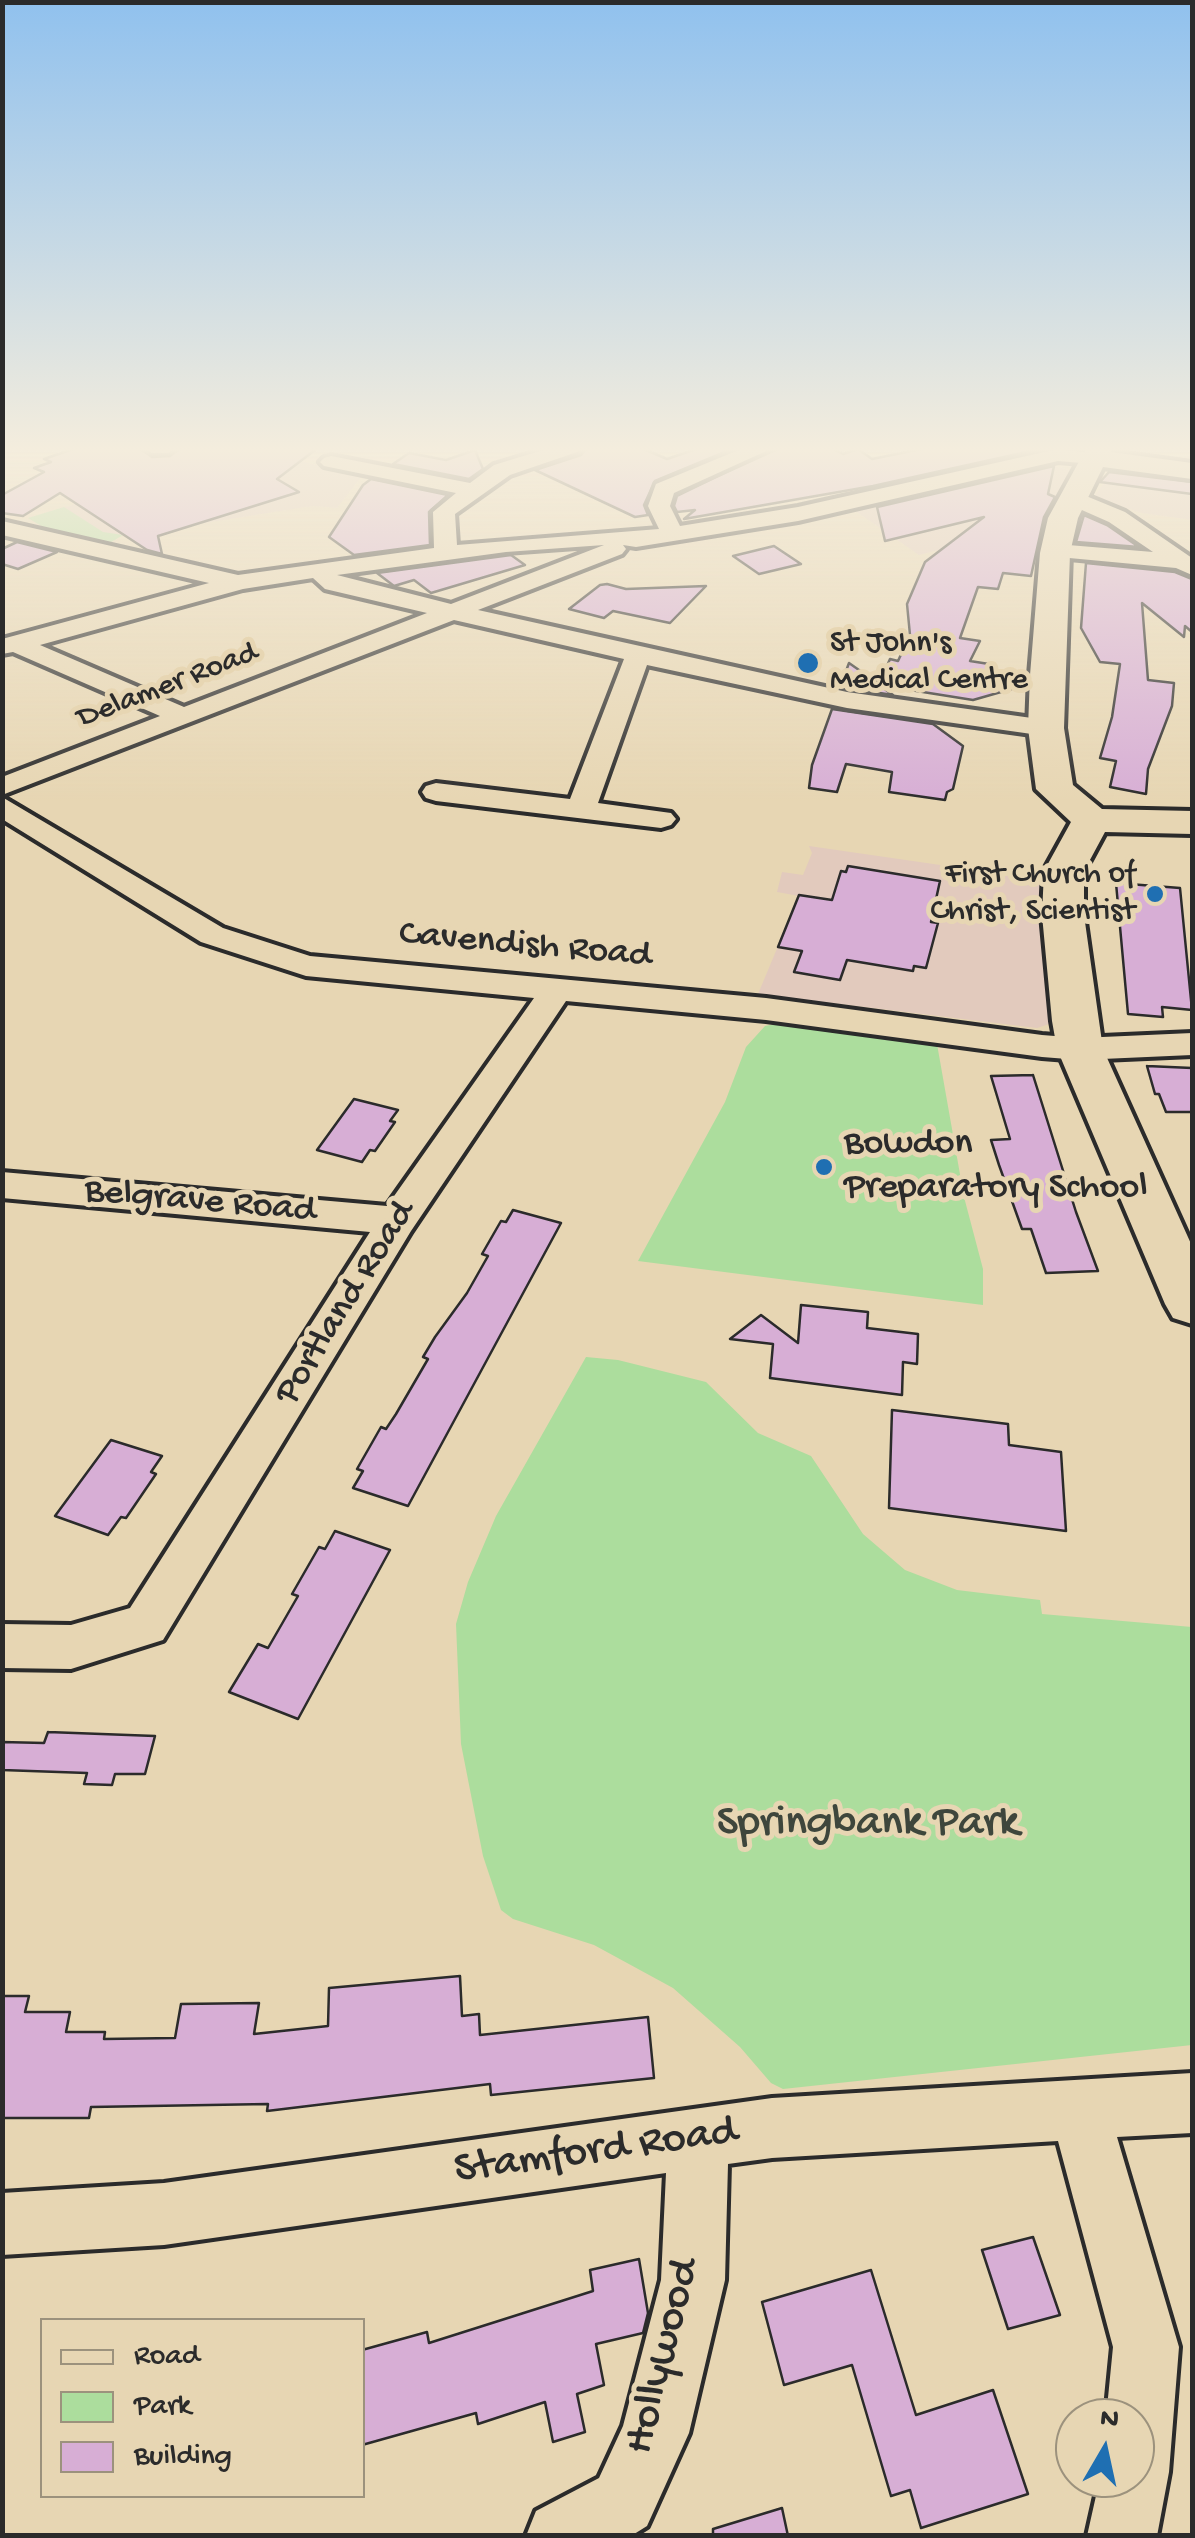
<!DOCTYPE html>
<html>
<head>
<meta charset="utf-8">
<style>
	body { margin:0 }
	#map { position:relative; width:1195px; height:2538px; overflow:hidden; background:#e7d6b3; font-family:"Gochi Hand",sans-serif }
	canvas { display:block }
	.frame { position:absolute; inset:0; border:5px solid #2b2b2b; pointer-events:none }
	.legend { position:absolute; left:40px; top:2318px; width:325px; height:180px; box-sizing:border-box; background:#e7d6b3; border:2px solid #9c927d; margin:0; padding:12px 18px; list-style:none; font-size:30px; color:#2b2b2b }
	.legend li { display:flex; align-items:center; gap:20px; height:50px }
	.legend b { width:50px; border:2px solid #9c927d }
	.north { position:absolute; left:1055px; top:2398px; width:100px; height:100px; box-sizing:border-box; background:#e7d6b3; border:2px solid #9c927d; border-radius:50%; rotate:9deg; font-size:28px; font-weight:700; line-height:40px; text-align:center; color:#2b2b2b }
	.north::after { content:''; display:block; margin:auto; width:35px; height:45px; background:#1f6fb2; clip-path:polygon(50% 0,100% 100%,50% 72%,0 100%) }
</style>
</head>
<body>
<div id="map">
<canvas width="1195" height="2538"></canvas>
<div class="frame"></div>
<ul class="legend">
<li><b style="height:12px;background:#e7d6b3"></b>Road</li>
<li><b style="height:28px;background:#acdd9d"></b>Park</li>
<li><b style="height:28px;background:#d7aed5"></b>Building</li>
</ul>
<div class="north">N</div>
</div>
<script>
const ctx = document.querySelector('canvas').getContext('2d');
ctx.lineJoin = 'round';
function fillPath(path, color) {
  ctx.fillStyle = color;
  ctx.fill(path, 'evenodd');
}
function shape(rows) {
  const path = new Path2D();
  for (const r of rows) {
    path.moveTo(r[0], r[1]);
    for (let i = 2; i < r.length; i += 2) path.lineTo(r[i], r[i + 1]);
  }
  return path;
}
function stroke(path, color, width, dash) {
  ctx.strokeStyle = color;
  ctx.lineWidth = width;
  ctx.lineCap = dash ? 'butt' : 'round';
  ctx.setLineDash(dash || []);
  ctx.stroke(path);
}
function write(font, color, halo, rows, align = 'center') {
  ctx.font = font + ' "Gochi Hand",sans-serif';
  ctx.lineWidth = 10;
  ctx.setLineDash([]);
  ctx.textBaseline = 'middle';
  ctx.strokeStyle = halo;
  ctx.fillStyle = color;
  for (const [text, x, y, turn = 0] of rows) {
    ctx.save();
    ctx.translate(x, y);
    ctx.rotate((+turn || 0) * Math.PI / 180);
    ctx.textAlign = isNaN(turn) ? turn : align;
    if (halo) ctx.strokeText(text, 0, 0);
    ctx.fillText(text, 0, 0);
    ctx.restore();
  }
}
fillPath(shape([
	[301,461,362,476,337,508,312,506,180,527,144,522,103,547,48,530,28,518,207,465],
	[1050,465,1070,470,1043,554,958,545,919,555,851,508],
	[1112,473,1192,477,1192,520,1142,513,1093,498],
	[809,846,1044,880,1052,1023,1037,1028,758,994,799,896,777,892,782,872,803,875,812,853]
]), '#e2cabd');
fillPath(shape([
	[64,507,103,532,123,535,103,547,48,530,28,518],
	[775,1024,937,1044,964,1197,983,1269,983,1305,638,1261,725,1102,746,1047,765,1026],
	[586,1357,618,1360,706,1382,758,1433,811,1456,863,1534,905,1570,957,1590,1040,1600,1042,1614,1192,1627,1192,2045,783,2089,771,2083,740,2047,673,1988,594,1945,513,1919,501,1910,483,1856,461,1744,456,1624,468,1582,496,1516]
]), '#acdd9d');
const building = shape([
	[79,447,139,447,152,457,170,456,181,447,319,447,277,479,299,492,158,536,162,554,147,550,60,493,23,516,2,513,2,495,44,472,34,468,51,462,44,459,79,447],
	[587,447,639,447,667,459,702,447,737,447,655,481,644,505,648,515,635,517,535,470,581,455,587,447],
	[778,447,830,447,843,454,858,449,872,459,931,447,1040,449,873,486,684,519,695,510,677,512,674,506,677,496,778,447],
	[475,450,483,469,469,479,393,464,409,453,446,460,475,450],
	[1054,466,1048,494,1055,497,1044,517,1031,576,1003,573,998,589,978,587,960,638,980,641,970,661,989,664,1015,688,973,700,879,685,893,695,840,687,849,663,879,684,890,659,898,661,910,635,907,604,925,562,984,517,885,541,877,507,1054,466],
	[1109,472,1192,482,1192,494,1100,482,1109,472],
	[371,479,448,495,429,512,430,545,354,555,329,537,363,485,371,479],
	[1084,515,1107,525,1139,547,1076,542,1084,515],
	[17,542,57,552,18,569,2,564,2,549,17,542],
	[774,546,801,564,759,574,733,556,774,546],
	[511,555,525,565,431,593,414,580,394,586,377,573,511,555],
	[1086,563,1175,572,1192,579,1192,632,1185,626,1184,637,1142,603,1148,680,1174,683,1172,706,1148,769,1146,794,1110,787,1116,761,1100,758,1112,717,1120,664,1100,662,1081,628,1086,563],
	[607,584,626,589,706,586,670,623,613,611,604,618,569,609,600,585,607,584],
	[832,709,933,724,963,746,953,789,947,792,945,800,889,792,892,772,846,764,837,792,809,788,812,765,832,709],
	[848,866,940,881,931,922,938,923,926,968,914,966,913,971,847,960,840,980,794,972,802,951,778,947,799,895,832,900,841,871,846,872,848,866],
	[1116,883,1180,888,1192,1010,1162,1007,1163,1017,1128,1014,1116,883],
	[1147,1066,1192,1068,1192,1112,1166,1112,1159,1094,1155,1094,1147,1066],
	[1033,1075,1076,1212,1098,1271,1046,1273,1031,1229,1022,1229,999,1165,991,1140,1010,1139,991,1076,1033,1075],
	[354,1099,398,1110,390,1121,395,1122,375,1151,370,1150,362,1162,317,1150,354,1099],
	[513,1210,561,1223,408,1506,353,1488,363,1471,357,1469,381,1427,386,1429,396,1414,428,1359,423,1357,435,1337,467,1293,488,1256,482,1254,501,1221,506,1222,513,1210],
	[801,1305,868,1312,867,1328,918,1334,917,1364,903,1362,902,1395,770,1378,773,1344,730,1339,761,1315,798,1343,801,1305],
	[892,1410,1008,1424,1009,1445,1061,1452,1066,1531,889,1508,892,1410],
	[111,1440,162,1456,151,1472,156,1474,126,1518,121,1517,108,1535,55,1516,111,1440],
	[335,1531,390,1550,298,1719,229,1692,258,1644,268,1648,298,1596,292,1594,319,1547,325,1549,335,1531],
	[48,1732,155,1736,145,1774,115,1774,112,1785,84,1784,87,1773,2,1770,2,1742,44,1743,48,1732],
	[460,1976,462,2016,479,2014,480,2035,648,2017,654,2078,491,2095,490,2084,267,2111,268,2104,91,2107,89,2118,2,2118,2,1996,29,1996,25,2012,70,2012,66,2032,105,2032,104,2039,175,2038,181,2004,259,2003,254,2034,328,2026,329,1988,460,1976],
	[1033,2237,1060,2315,1008,2329,982,2250,1033,2237],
	[639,2259,648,2313,643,2333,596,2344,604,2385,577,2394,585,2432,553,2442,545,2402,478,2424,476,2413,362,2445,362,2350,427,2332,429,2343,593,2291,590,2270,639,2259],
	[871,2270,916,2415,993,2390,1028,2494,921,2528,910,2490,891,2496,852,2365,784,2385,762,2302,871,2270],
	[782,2508,788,2536,713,2536,713,2529,782,2508]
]);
fillPath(building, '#d7aed5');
stroke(building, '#2b2b2b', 2.5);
const minor = shape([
	[142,447,178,447,168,453,152,453,142,447],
	[553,447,583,447,580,451,510,475,455,514,457,545,659,529,648,506,656,484,746,447,775,447,674,493,670,506,680,526,798,507,1058,449,1101,454,1104,458,1101,462,1094,464,1058,461,798,521,636,547,623,545,626,549,622,554,478,610,847,692,1046,720,1060,728,1046,736,847,708,647,665,598,803,671,813,676,819,671,825,661,828,436,801,426,798,422,792,426,786,436,783,570,799,624,659,454,620,2,795,2,777,160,716,13,652,2,654,2,639,209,583,2,535,2,521,238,575,434,548,433,512,456,493,324,466,320,462,324,458,331,456,470,483,494,465,553,447],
	[604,545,451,604,337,575,506,552,604,545],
	[313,578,325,589,427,613,184,707,40,645,243,589,313,578],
	[1074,491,1125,512,1192,558,1192,575,1176,568,1048,556,1044,551,1048,546,1056,544,1153,552,1109,522,1066,503,1063,498,1074,491],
	[2,797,223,928,310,956,766,998,1042,1035,1080,1038,1192,1033,1192,1055,1080,1060,1042,1057,766,1020,566,1001,411,1231,163,1640,71,1669,2,1668,2,1624,71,1625,130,1608,370,1232,2,1198,2,1172,387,1206,534,998,306,976,201,942,2,819,2,797],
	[1192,2073,1192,2133,1117,2137,1179,2347,1169,2472,1157,2536,1087,2536,1100,2478,1135,2478,1135,2418,1106,2418,1113,2347,1058,2141,772,2158,728,2164,725,2280,689,2433,647,2526,631,2536,526,2536,536,2511,599,2478,623,2426,661,2280,666,2173,164,2245,2,2255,2,2193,164,2183,772,2098,1192,2073]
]);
const major = shape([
	[1087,447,1113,447,1111,452,1192,463,1192,479,1103,467,1078,518,1070,553,1064,728,1073,785,1102,809,1192,811,1192,834,1105,832,1084,871,1084,915,1103,1049,1192,1246,1192,1324,1173,1318,1165,1304,1057,1049,1052,1021,1042,915,1044,871,1071,822,1036,789,1028,728,1030,675,1040,553,1048,518,1087,447]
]);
stroke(minor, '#2b2b2b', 8);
stroke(major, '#2b2b2b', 8);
fillPath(minor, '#e7d6b3');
fillPath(major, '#e7d6b3');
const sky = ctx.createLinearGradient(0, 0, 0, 802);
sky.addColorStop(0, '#90c1ee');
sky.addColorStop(0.56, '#f4eddd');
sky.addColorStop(1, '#f4eddd00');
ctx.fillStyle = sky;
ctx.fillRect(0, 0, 1195, 802);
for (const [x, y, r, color] of [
	[808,663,12,"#1f6fb2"],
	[1155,894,10,"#1f6fb2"],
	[824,1167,10,"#1f6fb2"]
]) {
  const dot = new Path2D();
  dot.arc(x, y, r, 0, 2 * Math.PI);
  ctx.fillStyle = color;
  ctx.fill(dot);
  stroke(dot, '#e7d6b3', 4);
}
write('32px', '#2b2b2b', '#e7d6b3', [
	["St John's",830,645],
	["Medical Centre",830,682],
	["First Church of",1135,876,"right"],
	["Christ, Scientist",1135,913,"right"]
], 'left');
write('32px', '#2b2b2b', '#e7d6b3', [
	["Delamer Road",168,687,-21]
]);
write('38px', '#2b2b2b', '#e7d6b3', [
	["Cavendish Road",525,947,5],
	["Belgrave Road",200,1203,5],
	["Portland Road",347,1304,-58]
]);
write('38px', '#2b2b2b', '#e7d6b3', [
	["Bowdon",844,1145],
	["Preparatory School",844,1189]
], 'left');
write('45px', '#3e463c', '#e7d6b3', [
	["Springbank Park",868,1825]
]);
write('45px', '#2b2b2b', '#e7d6b3', [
	["Stamford Road",596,2153,-8],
	["Hollywood",665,2357,-76]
]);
</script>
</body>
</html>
